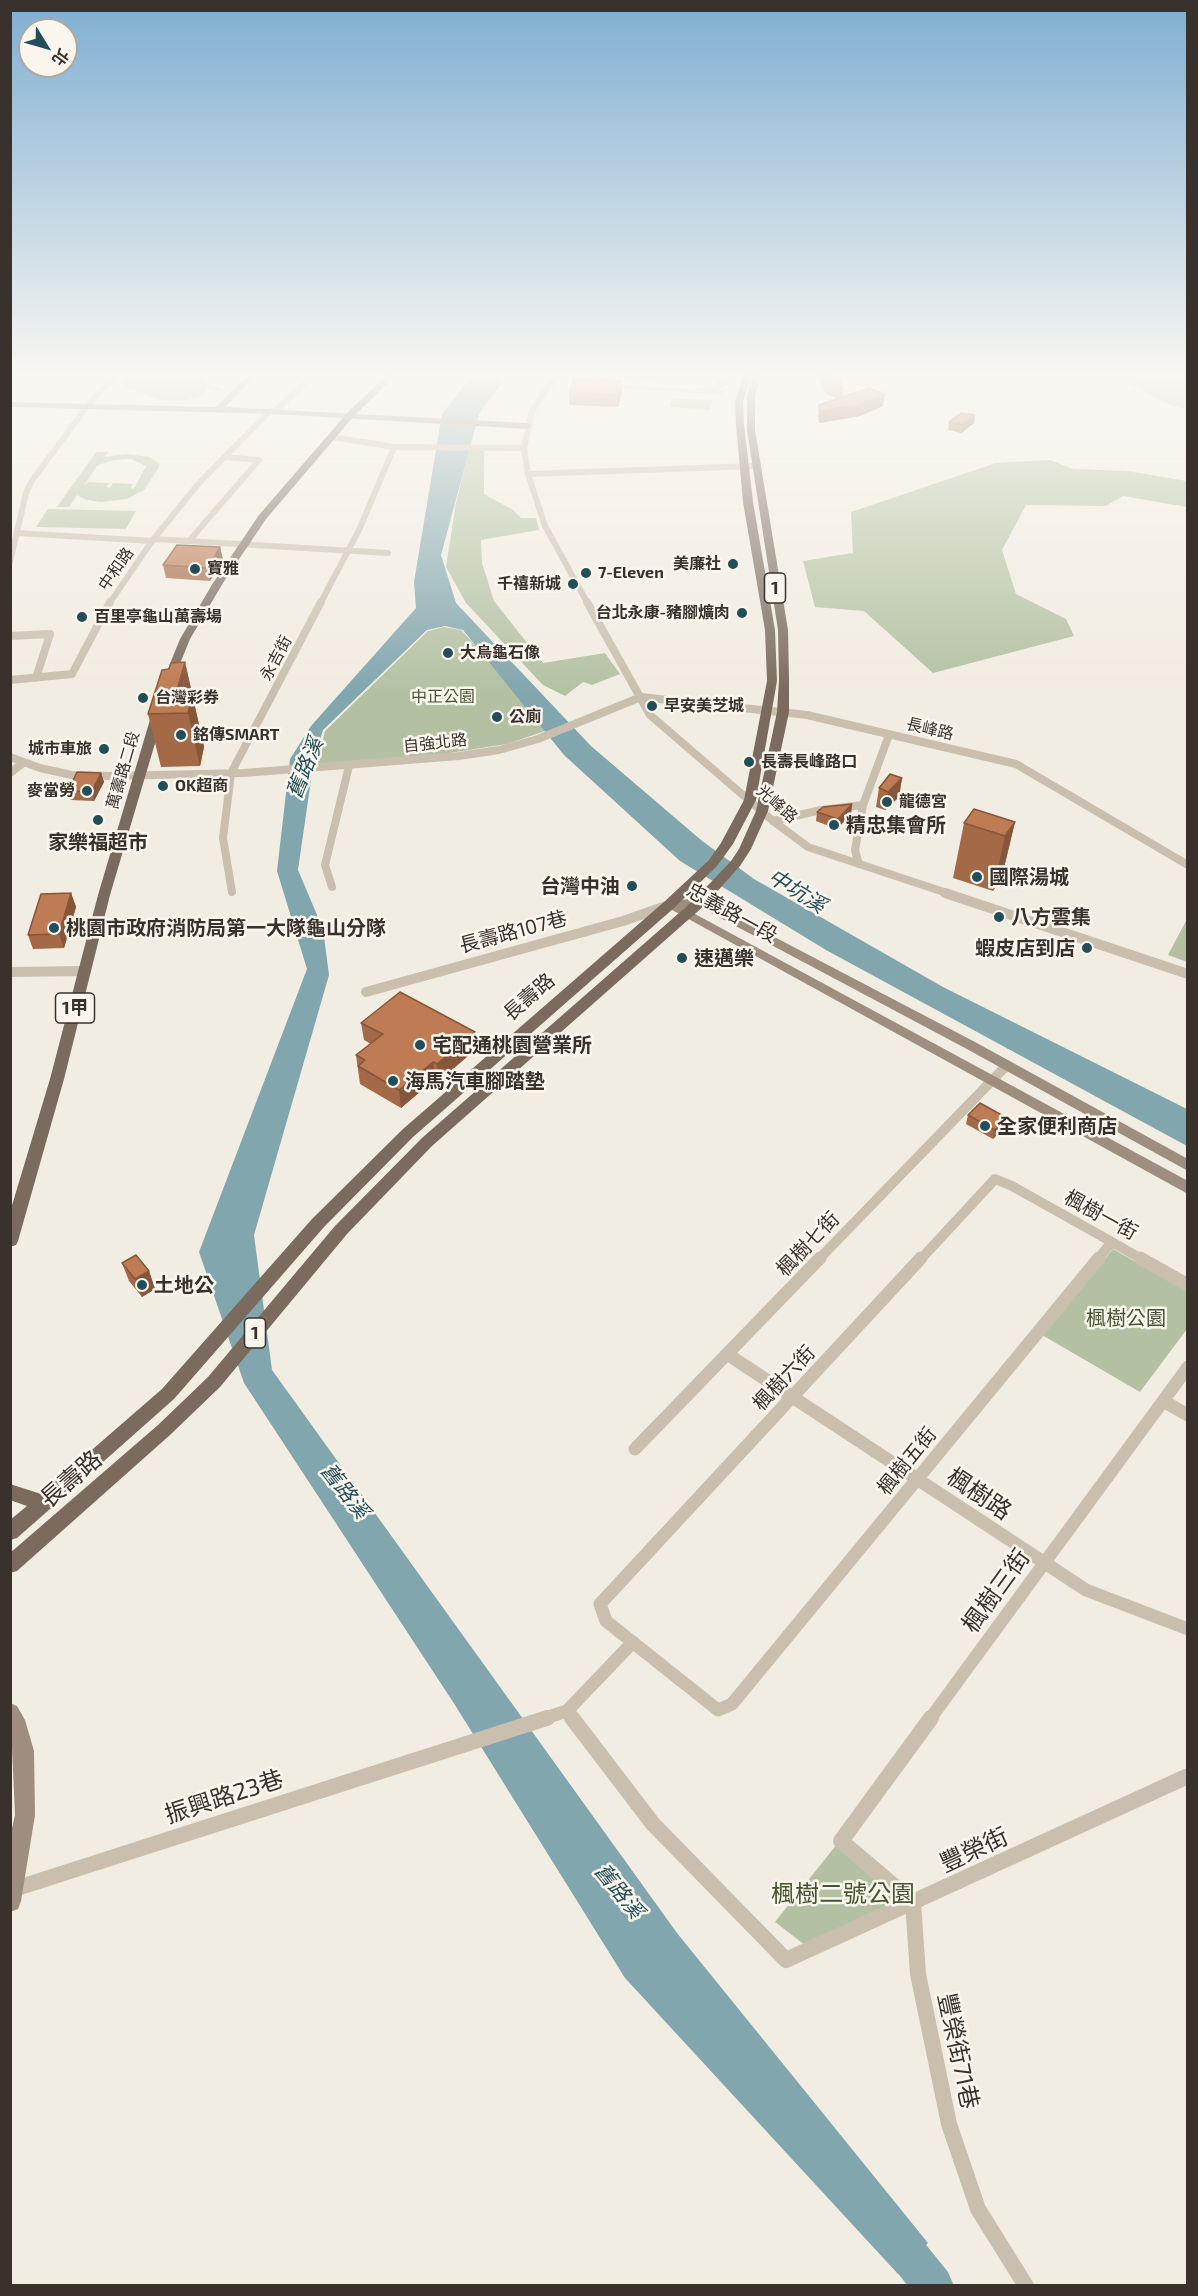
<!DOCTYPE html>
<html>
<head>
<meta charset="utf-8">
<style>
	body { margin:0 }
	#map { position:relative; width:1198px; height:2296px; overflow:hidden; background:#f2ede2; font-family:"Exo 2","Noto Sans TC",sans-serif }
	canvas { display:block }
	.frame { position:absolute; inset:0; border:12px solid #39322c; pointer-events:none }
	.north { position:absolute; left:18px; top:18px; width:60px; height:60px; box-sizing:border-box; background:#faf6ee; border:2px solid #ada8a0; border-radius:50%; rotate:127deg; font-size:16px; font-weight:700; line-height:24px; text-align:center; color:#39322c }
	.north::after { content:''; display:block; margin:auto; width:21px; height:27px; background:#234e59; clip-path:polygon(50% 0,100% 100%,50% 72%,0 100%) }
</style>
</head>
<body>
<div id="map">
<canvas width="1198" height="2296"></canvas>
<div class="frame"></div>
<div class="north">北</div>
</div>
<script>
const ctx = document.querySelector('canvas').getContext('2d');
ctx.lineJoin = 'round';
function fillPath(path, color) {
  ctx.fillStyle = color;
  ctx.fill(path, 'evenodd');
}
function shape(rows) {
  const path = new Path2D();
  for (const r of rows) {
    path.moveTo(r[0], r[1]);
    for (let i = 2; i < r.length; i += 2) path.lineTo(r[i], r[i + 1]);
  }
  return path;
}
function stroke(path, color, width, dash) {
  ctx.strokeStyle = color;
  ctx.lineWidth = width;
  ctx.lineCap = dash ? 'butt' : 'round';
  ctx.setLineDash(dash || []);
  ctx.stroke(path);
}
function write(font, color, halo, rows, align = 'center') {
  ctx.font = font + ' "Exo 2","Noto Sans TC",sans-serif';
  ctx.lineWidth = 5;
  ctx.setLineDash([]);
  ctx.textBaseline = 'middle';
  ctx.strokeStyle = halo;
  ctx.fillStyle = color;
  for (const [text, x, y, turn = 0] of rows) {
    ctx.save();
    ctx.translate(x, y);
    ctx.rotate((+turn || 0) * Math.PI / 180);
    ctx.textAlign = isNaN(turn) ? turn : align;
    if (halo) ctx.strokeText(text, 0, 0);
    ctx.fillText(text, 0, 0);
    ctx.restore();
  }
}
fillPath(shape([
	[138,372,174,372,223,389,217,391,207,388,203,395,187,400,161,400,124,387,122,382,125,378],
	[589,372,600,372,601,379,605,381,621,385,692,389,716,385,720,377,714,372,726,372,730,380,727,385,716,390,723,391,721,395,579,386,592,381],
	[617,372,667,372,668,374,639,382,616,377],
	[1170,372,1187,372,1187,409,1172,406,1130,384,1141,379,1185,381],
	[672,398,713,400,710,410,670,407],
	[469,450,484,450,484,494,513,510,521,518,536,518,539,530,481,540,482,563,494,601,543,663,605,653,620,674,592,685,583,682,565,696,543,685,466,603,446,567,456,503],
	[96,452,108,452,105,457,127,454,150,457,159,464,158,469,144,490,127,499,101,502,87,500,77,495,69,507,57,507],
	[131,459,146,466,134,489,131,488,133,484,113,483,110,488,106,487,109,483,88,482,84,486,96,467,101,464,115,460],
	[1050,460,1073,469,1127,471,1187,481,1187,507,1123,496,1106,506,1026,505,1002,550,1016,594,1066,619,1074,636,933,673,864,611,815,607,803,561,853,553,851,512,996,463],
	[48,509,136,511,126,529,36,527],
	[444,627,461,630,554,728,507,744,430,756,316,765,325,731,428,631],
	[1187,919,1187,962,1168,955],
	[1113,1249,1187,1291,1187,1329,1140,1392,1042,1335],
	[837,1844,908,1905,805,1945,775,1922]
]), '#b3c1a2');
fillPath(shape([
	[475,372,510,372,479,414,441,555,456,603,591,746,701,840,754,879,943,987,1187,1109,1187,1146,826,950,680,861,564,755,463,630,445,626,427,630,323,730,314,759,298,870,323,929,329,975,254,1235,272,1370,677,1933,928,2243,898,2274,625,1978,455,1705,244,1383,199,1252,307,969,277,871,290,759,311,726,416,608,414,582,442,414]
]), '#82a6ae');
fillPath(shape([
	[892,2214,906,2220,948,2272,954,2286,908,2286,878,2248,872,2234,878,2220,892,2214]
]), '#82a6ae');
stroke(shape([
	[10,372,15,372],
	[563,372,548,387,532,411,524,448,528,474,545,526,588,604],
	[275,411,317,372],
	[332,437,394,447,524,448],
	[225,457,259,460],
	[528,474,756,466],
	[17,533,152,541],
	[154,539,388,553],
	[189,541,259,460],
	[10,562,26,493,31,482,88,405,118,372],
	[109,604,152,541,199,483,270,411],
	[320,604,360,528,394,447]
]), '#cabfae', 6);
stroke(shape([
	[587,602,650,715,773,821,808,847,950,894],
	[10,636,50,634,36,678],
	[10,680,72,674,110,602],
	[10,757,40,768,72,775,110,776,244,773,459,756,499,750,538,739,641,697,807,715,1016,764,1188,865],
	[10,773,23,763],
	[773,821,821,810,863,805],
	[859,864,855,850,863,805,889,735],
	[332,887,325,865,349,766],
	[232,892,223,838,231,773,321,602]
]), '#cabfae', 8);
stroke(shape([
	[945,893,1188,974],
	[10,972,85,971],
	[366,992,623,921,669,905],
	[1112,1242,1143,1260],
	[818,1260,1007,1065],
	[920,1260,995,1179,1012,1186,1112,1242],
	[1097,1260,1112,1242]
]), '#cabfae', 10);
stroke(shape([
	[921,1258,600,1604,606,1621,718,1710,732,1704,1099,1258],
	[1140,1258,1188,1285],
	[727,1354,1086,1590,1188,1629],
	[1163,1401,1188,1415],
	[635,1449,820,1258],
	[567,1711,573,1719],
	[542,1719,567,1711,633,1642],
	[930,1719,1188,1367]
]), '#cabfae', 13);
stroke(shape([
	[572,1718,653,1824,786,1960,1188,1776],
	[931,1718,841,1841,913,1902,918,1974,949,2124,978,2209,1026,2286],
	[11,1890,547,1718]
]), '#cabfae', 16);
fillPath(shape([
	[251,372,259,372,225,407,527,423,531,426,527,429,275,414,10,407,10,402,216,407,251,372],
	[700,898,975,1042,1188,1159,1188,1171,965,1048,698,906,684,908,1188,1181,1188,1194,663,905,669,901,700,898],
	[10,1703,17,1706,25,1720,34,1751,35,1815,21,1901,18,1909,10,1912,10,1837,15,1815,10,1703]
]), '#9e8e7f');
fillPath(shape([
	[390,372,399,372,354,416,266,519,223,583,190,639,173,681,172,683,164,683,163,681,180,639,213,583,259,515,348,412,390,372],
	[744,372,752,372,743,402,744,424,753,502,775,630,777,681,756,800,733,844,717,866,674,908,413,1137,324,1227,174,1399,50,1509,17,1538,10,1540,10,1520,27,1506,10,1500,10,1484,41,1494,162,1389,312,1219,403,1129,664,902,709,860,721,843,744,800,767,681,765,630,743,502,736,424,735,402,744,372],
	[754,372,762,372,755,396,755,430,788,630,789,680,789,712,768,811,751,849,740,866,705,905,432,1146,347,1234,220,1387,170,1435,17,1571,10,1573,10,1553,158,1425,208,1377,335,1226,422,1138,695,899,731,861,739,849,756,811,777,712,779,680,778,630,747,430,747,396,754,372],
	[158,710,164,713,110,895,64,1079,18,1241,16,1245,10,1247,10,1212,50,1079,98,895,152,713,158,710]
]), '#7a6b5e');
fillPath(shape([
	[821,372,835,372,843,388,842,398,883,406,860,416,819,423,818,417,819,405,839,399,826,394,820,381],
	[622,381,622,393,618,407,569,405,569,393],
	[975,415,974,423,961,433,948,430,949,422],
	[220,547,223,560,210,581,166,578,163,565],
	[185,662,204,747,200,766,161,767,148,714,169,669],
	[101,773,104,782,94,801,70,800,68,791],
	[902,778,899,797,885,810,876,807,879,788],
	[852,804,851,814,837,829,816,821,817,812],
	[1015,822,1002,876,993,891,953,878,964,823],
	[71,893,76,907,64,948,33,949,28,935],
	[361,1023,476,1049,439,1081,435,1079,401,1108,360,1084,356,1055,371,1044,364,1040],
	[968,1115,1007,1118,1004,1127,993,1139,966,1124],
	[122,1263,149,1271,155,1289,142,1297,129,1281]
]), '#a46a47');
fillPath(shape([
	[622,381,622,393,618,407,618,395],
	[885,394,883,406,860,416,819,423,820,411],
	[975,415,974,423,961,433,962,425],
	[220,547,223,560,210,581,208,568],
	[185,662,204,747,200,766,188,713,176,694],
	[101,773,104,782,94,801,92,792],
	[902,778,899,797,885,810,888,792],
	[852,804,851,814,837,829,838,819],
	[1015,822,1002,876,993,891,1005,836],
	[71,893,76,907,64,948,59,934],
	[475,1032,476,1049,439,1081,437,1064],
	[433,1062,435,1079,401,1108,399,1090],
	[1007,1118,1004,1127,993,1139,995,1130],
	[149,1271,155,1289,142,1297,135,1279]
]), '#86563a');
const building = shape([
	[822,372,835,372,843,388,827,382,822,372],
	[574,379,622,381,618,395,569,393,574,379],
	[869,388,885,394,861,404,820,411,819,405,869,388],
	[961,413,975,415,962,425,949,422,961,413],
	[177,545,220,547,208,568,163,565,177,545],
	[185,662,176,694,193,694,188,713,148,714,162,670,169,669,171,663,185,662],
	[77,772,101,773,92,792,68,791,77,772],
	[890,774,902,778,888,792,879,788,890,774],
	[852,804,838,819,817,812,823,807,852,804],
	[974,809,1015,822,1005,836,964,823,974,809],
	[71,893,59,934,28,935,41,894,71,893],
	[400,992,475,1032,437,1064,433,1062,399,1090,358,1066,365,1060,356,1055,383,1034,361,1023,400,992],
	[980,1103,1007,1118,995,1130,968,1115,980,1103],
	[136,1255,149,1271,135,1279,122,1263,136,1255]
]);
fillPath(building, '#bf7b53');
stroke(building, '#86563a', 1.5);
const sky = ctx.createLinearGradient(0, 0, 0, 693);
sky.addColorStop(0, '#7faed1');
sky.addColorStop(0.54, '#f9f7f2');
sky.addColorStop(1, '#f9f7f200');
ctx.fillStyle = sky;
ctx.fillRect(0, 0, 1198, 693);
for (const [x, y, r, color] of [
	[733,564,6,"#234e59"],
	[195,569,6,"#234e59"],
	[586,573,6,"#234e59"],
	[573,584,6,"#234e59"],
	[742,613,6,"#234e59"],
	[82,617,6,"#234e59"],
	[448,653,6,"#234e59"],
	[143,698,6,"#234e59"],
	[652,706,6,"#234e59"],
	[497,717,6,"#234e59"],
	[181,735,6,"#234e59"],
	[104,749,6,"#234e59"],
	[749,762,6,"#234e59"],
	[163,786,6,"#234e59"],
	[87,791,6,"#234e59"],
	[887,802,6,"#234e59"],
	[98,820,6,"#234e59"],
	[834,825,6,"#234e59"],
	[977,877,6,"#234e59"],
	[632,886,6,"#234e59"],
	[999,917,6,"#234e59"],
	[54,928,6,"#234e59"],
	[1087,948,6,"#234e59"],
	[682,958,6,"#234e59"],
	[420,1045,6,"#234e59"],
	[393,1081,6,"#234e59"],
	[985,1126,6,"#234e59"],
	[142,1285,6,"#234e59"]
]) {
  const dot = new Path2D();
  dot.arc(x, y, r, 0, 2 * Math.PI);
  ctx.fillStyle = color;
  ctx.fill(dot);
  stroke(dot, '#faf6ee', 2);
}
write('bold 16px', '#39322c', '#faf6ee', [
	["美廉社",721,564,"right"],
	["寶雅",207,569],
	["7-Eleven",598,573],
	["千禧新城",561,584,"right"],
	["台北永康-豬腳爌肉",730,613,"right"],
	["百里亭龜山萬壽場",94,617],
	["大烏龜石像",460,653],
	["台灣彩券",155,698],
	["早安美芝城",664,706],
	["公廁",509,717],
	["銘傳SMART",193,735],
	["城市車旅",92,749,"right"],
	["長壽長峰路口",761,762],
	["OK超商",175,786],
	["麥當勞",75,791,"right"],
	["龍德宮",899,802]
], 'left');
write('16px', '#39322c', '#faf6ee', [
	["中和路",116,569,-55],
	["永吉街",276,658,-62],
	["長峰路",930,729,13],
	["自強北路",435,743,-6],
	["萬壽路二段",123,770,-74],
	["光峰路",777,804,41]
]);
write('16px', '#445631', '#faf6ee', [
	["中正公園",443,697]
]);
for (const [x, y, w] of [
	[775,588,21],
	[75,1008,39],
	[255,1333,21]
]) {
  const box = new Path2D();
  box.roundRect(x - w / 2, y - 15, w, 30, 4.5);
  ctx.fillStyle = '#faf6ee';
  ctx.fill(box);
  stroke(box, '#39322c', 1.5);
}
write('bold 18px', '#39322c', null, [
	["1",775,588],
	["1甲",75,1008],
	["1",255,1333]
]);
write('bold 20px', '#39322c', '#faf6ee', [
	["精忠集會所",846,825],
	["家樂福超市",98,842,"center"],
	["國際湯城",989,877],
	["台灣中油",620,886,"right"],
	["八方雲集",1011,917],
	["桃園市政府消防局第一大隊龜山分隊",66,928],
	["蝦皮店到店",1075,948,"right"],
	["速邁樂",694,958],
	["宅配通桃園營業所",432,1045],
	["海馬汽車腳踏墊",405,1081],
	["全家便利商店",997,1126],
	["土地公",154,1285]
], 'left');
write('20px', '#39322c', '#faf6ee', [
	["忠義路一段",732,913,29],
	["長壽路107巷",513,932,-15],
	["長壽路",529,997,-41],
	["楓樹一街",1101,1215,29],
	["楓樹七街",808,1244,-46],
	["楓樹六街",784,1378,-47],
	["楓樹五街",907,1461,-51]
]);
write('20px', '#445631', '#faf6ee', [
	["楓樹公園",1126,1318]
]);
write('italic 21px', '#234e59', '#faf6ee', [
	["舊路溪",305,768,-68],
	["中坑溪",797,891,32],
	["舊路溪",345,1491,52],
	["舊路溪",619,1891,51]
]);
write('24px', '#39322c', '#faf6ee', [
	["長壽路",71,1479,-41],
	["楓樹路",979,1494,34],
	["楓樹三街",996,1591,-54],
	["振興路23巷",224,1797,-18],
	["豐榮街",974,1850,-25],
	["豐榮街71巷",958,2051,78]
]);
write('24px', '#445631', '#faf6ee', [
	["楓樹二號公園",843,1894]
]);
</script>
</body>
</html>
